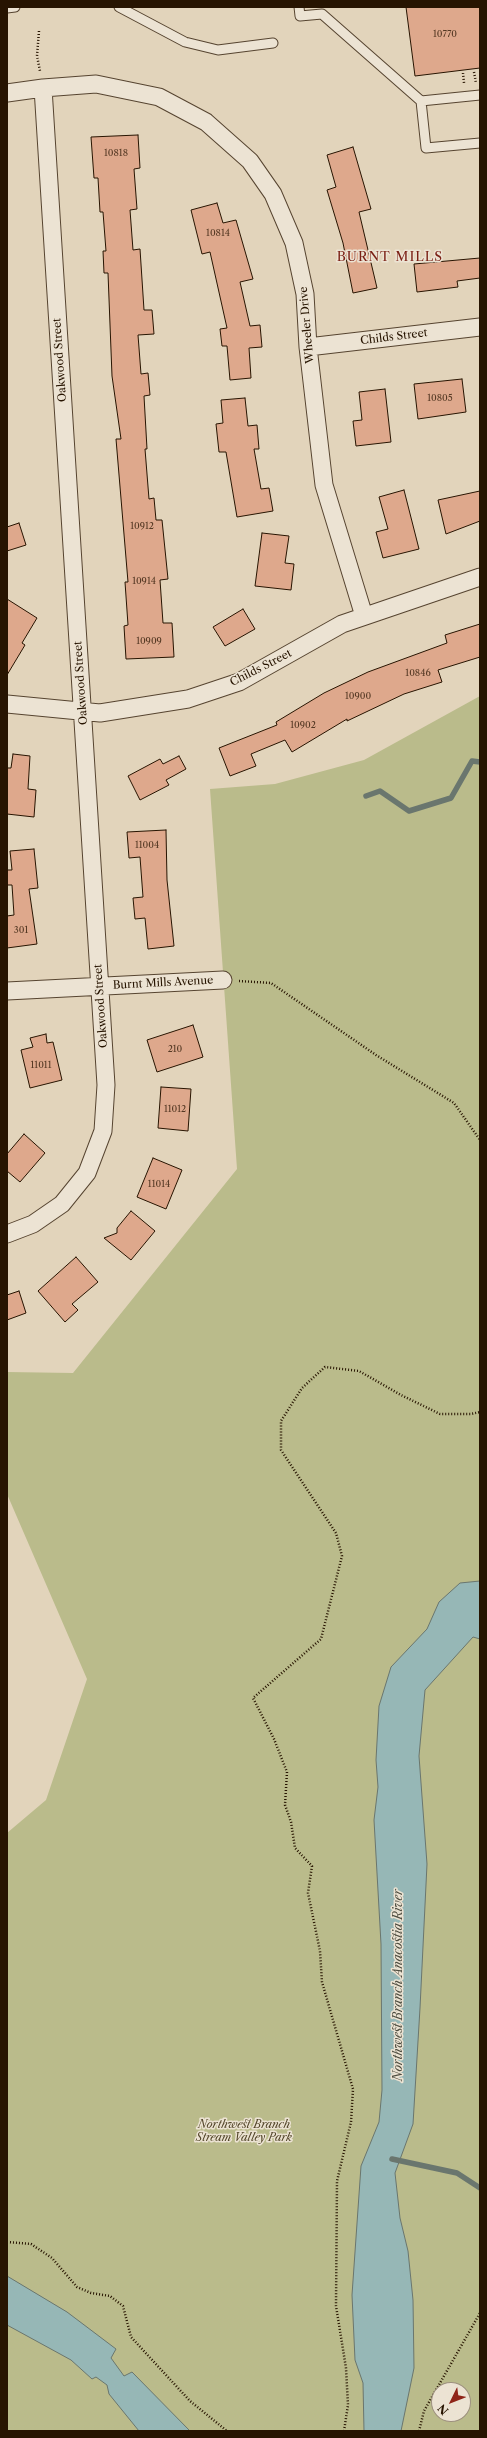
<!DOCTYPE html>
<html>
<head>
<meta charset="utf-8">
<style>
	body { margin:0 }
	#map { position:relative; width:487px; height:2438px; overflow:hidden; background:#e2d4bb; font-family:"Libre Caslon Text",serif }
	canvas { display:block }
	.frame { position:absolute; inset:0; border:8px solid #271401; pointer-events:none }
	.north { position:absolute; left:431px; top:2382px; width:40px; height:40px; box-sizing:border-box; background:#ece3d3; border:1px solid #9d907f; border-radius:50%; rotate:227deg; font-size:11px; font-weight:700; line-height:16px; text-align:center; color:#271401 }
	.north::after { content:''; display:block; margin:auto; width:14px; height:18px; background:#8f2418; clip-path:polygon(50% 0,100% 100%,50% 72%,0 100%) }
</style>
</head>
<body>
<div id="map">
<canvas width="487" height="2438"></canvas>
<div class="frame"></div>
<div class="north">N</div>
</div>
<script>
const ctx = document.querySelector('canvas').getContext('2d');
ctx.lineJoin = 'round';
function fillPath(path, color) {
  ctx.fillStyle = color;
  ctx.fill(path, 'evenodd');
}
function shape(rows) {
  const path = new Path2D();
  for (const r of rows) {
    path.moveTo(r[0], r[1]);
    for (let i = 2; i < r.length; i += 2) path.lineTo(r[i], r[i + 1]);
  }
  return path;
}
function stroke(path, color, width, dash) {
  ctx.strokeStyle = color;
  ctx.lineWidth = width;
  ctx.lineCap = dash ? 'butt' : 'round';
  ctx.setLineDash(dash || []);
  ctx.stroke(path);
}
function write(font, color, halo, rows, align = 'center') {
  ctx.font = font + ' "Libre Caslon Text",serif';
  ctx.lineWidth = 3;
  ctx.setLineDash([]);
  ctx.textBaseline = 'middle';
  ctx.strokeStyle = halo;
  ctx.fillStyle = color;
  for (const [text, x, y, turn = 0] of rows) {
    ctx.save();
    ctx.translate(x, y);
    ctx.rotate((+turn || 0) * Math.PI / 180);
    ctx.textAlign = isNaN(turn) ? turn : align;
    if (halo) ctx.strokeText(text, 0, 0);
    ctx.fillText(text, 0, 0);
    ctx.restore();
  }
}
fillPath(shape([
	[480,696,480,2431,7,2431,7,1833,46,1800,87,1679,7,1494,7,1372,73,1373,237,1169,210,789,275,784,364,760],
	[439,2390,463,2390,463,2414,439,2414]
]), '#babb8b');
const water = shape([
	[480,1581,480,1639,473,1637,425,1690,419,1756,427,1864,420,2008,413,2124,395,2173,400,2218,408,2251,413,2300,414,2368,401,2431,364,2431,363,2383,355,2360,352,2295,361,2166,379,2122,382,2090,381,1944,374,1820,378,1787,376,1760,379,1706,391,1667,427,1629,439,1602,460,1583,480,1581],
	[7,2276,67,2312,116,2349,111,2358,124,2376,132,2372,190,2431,139,2431,109,2394,107,2385,96,2377,92,2379,71,2360,7,2325,7,2276]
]);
fillPath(water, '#96b7b6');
stroke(water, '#6a766e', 1);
stroke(shape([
	[366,796,380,791,409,811,451,798,472,761,480,762],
	[392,2159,457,2173,480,2188]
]), '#6a766e', 5.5);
const building = shape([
	[406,7,480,7,480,68,415,76,406,7],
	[138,135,140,168,134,169,137,209,130,210,133,250,140,249,144,310,152,310,154,334,138,335,141,374,148,373,150,395,144,396,147,449,145,449,149,499,154,498,156,520,162,520,168,579,160,580,163,623,172,623,174,657,126,659,124,626,128,625,125,582,128,582,116,439,121,439,112,376,108,273,104,273,103,251,106,251,103,212,100,212,98,178,94,178,91,137,138,135],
	[353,147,371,209,359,212,377,288,353,293,343,243,327,190,336,187,327,155,353,147],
	[217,203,223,223,236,220,253,279,240,282,250,326,260,325,262,347,249,348,251,378,230,380,227,346,222,346,220,329,227,328,210,252,202,254,191,210,217,203],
	[480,258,480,278,457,281,458,287,417,292,414,264,480,258],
	[462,379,466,412,418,419,414,384,462,379],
	[385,389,391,442,356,446,353,421,362,420,359,392,385,389],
	[245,398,248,426,257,425,259,449,254,449,261,489,269,488,273,511,237,517,226,452,219,452,216,424,223,423,221,400,245,398],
	[404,490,419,549,383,558,376,532,388,529,379,497,404,490],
	[480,491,480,521,446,534,438,500,480,491],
	[19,523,26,545,7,551,7,527,19,523],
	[262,533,289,536,285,563,294,564,291,590,255,586,262,533],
	[7,599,37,618,22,643,25,645,7,675,7,599],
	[243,609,255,629,225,646,213,627,243,609],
	[480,624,480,657,438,670,442,682,404,694,347,721,347,719,292,752,285,740,251,754,256,766,230,776,219,748,277,725,276,722,324,693,368,672,447,643,445,635,480,624],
	[13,754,30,756,28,789,36,790,34,817,7,814,7,768,11,768,13,754],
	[179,756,186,769,166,780,169,785,140,800,128,776,160,759,163,764,179,756],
	[166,830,167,880,174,946,148,949,145,918,135,919,133,898,143,897,140,857,129,858,127,832,166,830],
	[34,849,38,888,29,889,37,944,7,948,7,916,14,915,12,885,7,885,7,870,12,870,10,851,34,849],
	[193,1025,203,1057,157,1072,147,1040,193,1025],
	[46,1034,47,1043,53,1042,62,1080,30,1088,21,1050,33,1047,30,1038,46,1034],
	[161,1087,191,1089,188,1131,158,1128,161,1087],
	[24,1134,45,1153,20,1182,7,1171,7,1154,24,1134],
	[153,1158,182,1170,166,1209,137,1197,153,1158],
	[131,1211,155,1231,131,1260,104,1238,117,1233,117,1228,131,1211],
	[76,1257,98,1282,72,1304,78,1310,65,1322,38,1291,76,1257],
	[19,1291,26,1313,7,1320,7,1295,19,1291]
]);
fillPath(building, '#dea88c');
stroke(building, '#271401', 1);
const service = shape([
	[119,7,185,42,218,50,273,43],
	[299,7,300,16,322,14,421,101],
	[7,8,15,7],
	[480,95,421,101,426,148,480,143]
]);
const minor = shape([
	[7,93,43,88,96,84,159,97,206,122,250,161,273,194,294,243,305,294,308,347,324,485,364,616],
	[308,347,480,327],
	[7,704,100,713,188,699,239,682,342,624,480,577],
	[7,991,223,980],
	[7,1234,33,1224,62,1204,87,1173,103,1131,106,1085,43,88]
]);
stroke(service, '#564430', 11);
stroke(minor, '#564430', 19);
stroke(shape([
	[39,31,37,56,40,71],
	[474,72,476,83],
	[463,73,464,83],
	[239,981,271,983,376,1055,454,1103,480,1140],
	[7,2242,31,2244,52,2258,77,2287,91,2293,110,2296,123,2306,131,2337,190,2401,227,2431],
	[344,2431,348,2405,346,2368,336,2306,337,2181,351,2122,353,2089,322,1982,320,1951,308,1893,312,1866,295,1848,291,1822,285,1805,287,1772,274,1739,253,1698,321,1639,342,1556,336,1533,281,1450,281,1421,302,1388,325,1367,359,1371,401,1395,440,1414,471,1414,480,1412],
	[419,2431,424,2411,480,2313]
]), '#271401', 2.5, [1, 2]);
stroke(service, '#ece3d3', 9);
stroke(minor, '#ece3d3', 17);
write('9px', '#553924', null, [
	["10770",445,34],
	["10818",116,153],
	["10814",218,233],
	["10805",440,398],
	["10912",142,526],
	["10914",144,581],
	["10909",149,641],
	["10846",418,673],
	["10900",358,696],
	["10902",303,725],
	["11004",147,845],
	["301",21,930],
	["210",175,1049],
	["11011",41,1065],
	["11012",175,1109],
	["11014",159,1184]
]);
write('11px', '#271401', '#ece3d3', [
	["Wheeler Drive",307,325,-95],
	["Childs Street",394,337,-7],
	["Oakwood Street",60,360,-94],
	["Childs Street",261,668,-27],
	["Oakwood Street",81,683,-94],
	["Burnt Mills Avenue",163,983,-3],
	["Oakwood Street",101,1006,-94]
]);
write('italic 11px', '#53462a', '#ece3d3', [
	["Northwest Branch",244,2125],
	["Stream Valley Park",244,2138]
]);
write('italic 12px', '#4e4d40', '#ece3d3', [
	["Northwest Branch Anacostia River",399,1985,-90]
]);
ctx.letterSpacing = '1px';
write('13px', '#7a1f14', '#ece3d3', [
	["BURNT MILLS",390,257]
]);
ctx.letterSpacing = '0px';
</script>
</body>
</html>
